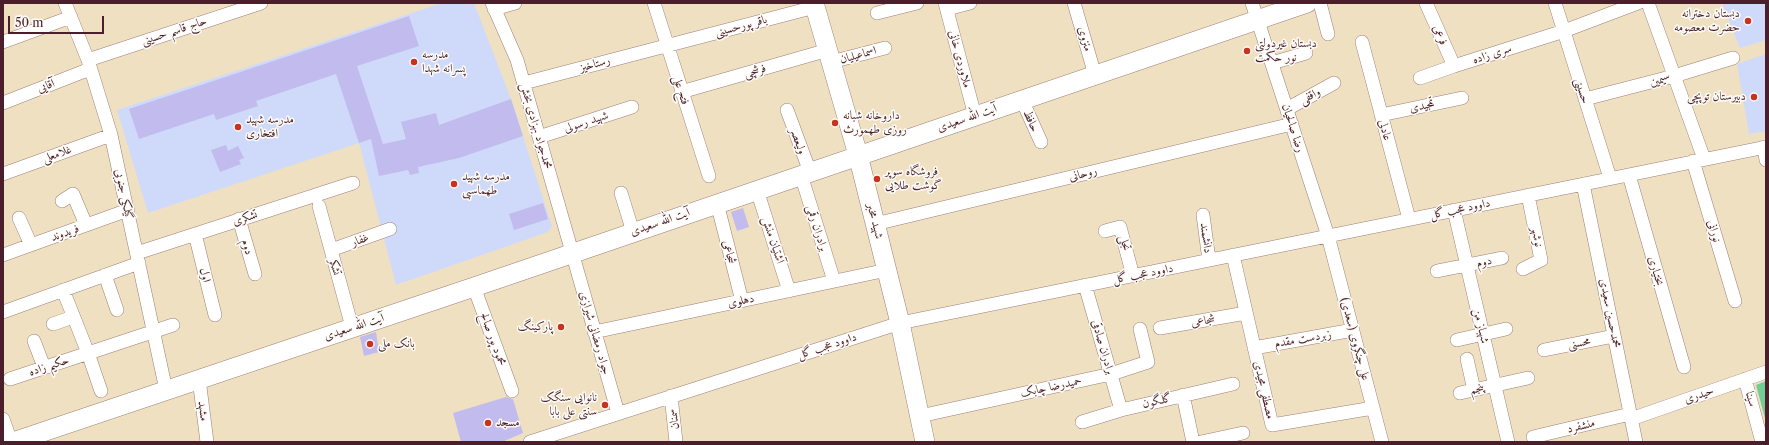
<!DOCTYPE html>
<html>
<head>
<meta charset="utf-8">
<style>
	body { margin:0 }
	#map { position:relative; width:1769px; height:445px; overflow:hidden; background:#f0e0c2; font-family:"Libre Caslon Text",serif }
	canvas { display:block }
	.frame { position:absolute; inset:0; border:4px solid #4a1f2b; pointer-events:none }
	.scale { position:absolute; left:8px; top:16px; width:96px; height:18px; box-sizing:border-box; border:2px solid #4a1f2b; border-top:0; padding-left:5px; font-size:12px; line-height:14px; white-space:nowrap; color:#4a1f2b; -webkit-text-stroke:3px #fdfcf7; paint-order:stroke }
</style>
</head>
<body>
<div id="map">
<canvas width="1769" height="445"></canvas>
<div class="frame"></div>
<div class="scale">50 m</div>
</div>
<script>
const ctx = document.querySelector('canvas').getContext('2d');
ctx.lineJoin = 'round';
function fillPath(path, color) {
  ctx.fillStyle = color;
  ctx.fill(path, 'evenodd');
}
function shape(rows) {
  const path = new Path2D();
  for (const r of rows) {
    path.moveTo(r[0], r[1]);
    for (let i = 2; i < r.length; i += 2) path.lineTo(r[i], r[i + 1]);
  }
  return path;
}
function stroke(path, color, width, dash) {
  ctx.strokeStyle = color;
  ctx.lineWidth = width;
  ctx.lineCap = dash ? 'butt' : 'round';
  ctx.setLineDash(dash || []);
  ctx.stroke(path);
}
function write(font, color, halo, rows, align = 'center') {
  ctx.font = font + ' "Libre Caslon Text",Amiri,serif';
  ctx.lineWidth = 3;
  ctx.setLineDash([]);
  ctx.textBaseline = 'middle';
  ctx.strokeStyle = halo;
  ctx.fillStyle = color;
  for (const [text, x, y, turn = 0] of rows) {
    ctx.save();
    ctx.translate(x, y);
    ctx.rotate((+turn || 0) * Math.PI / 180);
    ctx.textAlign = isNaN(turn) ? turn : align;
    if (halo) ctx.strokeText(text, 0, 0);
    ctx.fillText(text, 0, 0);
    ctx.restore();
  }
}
fillPath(shape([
	[442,3,474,3,511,99,552,226,548,232,396,285,359,143,148,213,117,110],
	[1722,3,1766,3,1766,40,1740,48],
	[1766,54,1766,131,1749,134,1737,64]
]), '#cfdafa');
fillPath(shape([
	[1766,381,1766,422,1756,385]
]), '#72cd94');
fillPath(shape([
	[409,16,419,46,357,66,383,144,406,139,401,122,436,113,439,125,511,99,523,136,459,158,418,167,419,173,410,175,408,170,379,176,371,139,359,143,336,74,256,101,258,106,216,120,214,114,139,139,129,109],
	[226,145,228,151,238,146,244,158,239,160,241,164,220,172,211,150],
	[543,203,548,219,514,230,509,214],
	[743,208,749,227,737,231,731,212],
	[376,332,379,352,364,356,360,337],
	[506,397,513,399,523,433,502,442,461,442,453,413]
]), '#c2bbed');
const street = shape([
	[65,3,88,60,111,135,166,390],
	[492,3,517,60,618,413],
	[654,3,709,176],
	[945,3,975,116],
	[1074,3,1095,75],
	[1252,3,1328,236,1382,442],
	[1320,3,1328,34],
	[1426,3,1454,66],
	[1555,3,1610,178],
	[1648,3,1704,159],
	[494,9,515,3],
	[947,9,970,3],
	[877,13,917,3],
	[3,42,71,17],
	[1362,42,1409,219],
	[88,60,261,3],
	[831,62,885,48],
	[1272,63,1306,53],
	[1420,78,1454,66,1564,31,1638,3],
	[524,83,815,7],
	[681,92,828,50],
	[1585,99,1674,76,1733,58],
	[1022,100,1041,142],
	[3,103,90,69],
	[1287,109,1334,83],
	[787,110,810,172],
	[1381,115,1462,98],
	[539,137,632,107],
	[1764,147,1766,160],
	[1693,161,1735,301],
	[3,174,111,135],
	[801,175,834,281],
	[1629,175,1684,367],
	[1583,184,1636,442],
	[757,190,789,291],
	[621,193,633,232],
	[62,201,73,194,86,225],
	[717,203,742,301],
	[319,206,352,327],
	[1454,210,1508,442],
	[1203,215,1209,260],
	[19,218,31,245],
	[239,219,255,274],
	[875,224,1292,124],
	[1105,231,1120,227,1133,276],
	[195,234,215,315],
	[331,250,390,229],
	[137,253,353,183],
	[3,255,128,210],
	[1233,255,1272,425,1373,408],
	[1523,269,1541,260,1528,195],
	[1437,271,1502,258],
	[105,275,117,310],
	[1085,285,1121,410],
	[474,287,512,391],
	[63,290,88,353,101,391],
	[3,312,139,263],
	[53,324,73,317],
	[1160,328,1246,313],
	[594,332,887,270],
	[1457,340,1506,329],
	[34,341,44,367],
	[1254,348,1353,330],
	[1544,350,1614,336],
	[1467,359,1474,390],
	[10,379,173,325],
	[199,379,207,442],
	[1745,379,1762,442],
	[1460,393,1528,378],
	[1183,395,1193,442],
	[671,396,676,442],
	[920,416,1111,374,1148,362,1140,329],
	[3,419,11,442],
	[1631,419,1766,372],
	[1082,422,1121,410,1233,384],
	[1533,437,1630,414],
	[530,442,900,323,1766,147],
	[1201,442,1243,433]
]);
const secondary = shape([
	[814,3,858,155,900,323,925,442],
	[13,442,474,287,1307,3]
]);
stroke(street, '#9d8076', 14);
stroke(secondary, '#9d8076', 20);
stroke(street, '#fff', 13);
stroke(secondary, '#fff', 19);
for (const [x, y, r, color] of [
	[1748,21,4,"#c8321e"],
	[1247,51,4,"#c8321e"],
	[414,62,4,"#c8321e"],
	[1754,97,4,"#c8321e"],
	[835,123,4,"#c8321e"],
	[238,127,4,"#c8321e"],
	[877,179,4,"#c8321e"],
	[454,184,4,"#c8321e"],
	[561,327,4,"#c8321e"],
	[370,344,4,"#c8321e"],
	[605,405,4,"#c8321e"],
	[488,423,4,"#c8321e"]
]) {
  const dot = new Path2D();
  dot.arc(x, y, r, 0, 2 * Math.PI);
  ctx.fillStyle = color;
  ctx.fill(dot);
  stroke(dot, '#fdfcf7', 1.5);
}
write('12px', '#4a1f2b', '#fdfcf7', [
	["دبستان دخترانه",1740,14,"right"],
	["حضرت معصومه",1740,28,"right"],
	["دبستان غیردولتی",1255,44],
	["نور حکمت",1255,58],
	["مدرسه",422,55],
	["پسرانه شهدا",422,69],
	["دبیرستان توپچی",1746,97,"right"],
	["داروخانه شبانه",843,116],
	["روزی طهمورث",843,130],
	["مدرسه شهید",246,120],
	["افتخاری",246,134],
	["فروشگاه سوپر",885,172],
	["گوشت طلایی",885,186],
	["مدرسه شهید",462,177],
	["طهماسبی",462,191],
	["پارکینگ",553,327,"right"],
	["بانک ملی",378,344],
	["نانوایی سنگک",597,398,"right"],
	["سنتی علی بابا",597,412,"right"],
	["مسجد",496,423]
], 'left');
write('12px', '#4a1f2b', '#fdfcf7', [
	["باقر پورحسینی",741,26,-15],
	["حاج قاسم حسینی",174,31,-18],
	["فرعی",1440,35,66],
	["منزوی",1085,39,74],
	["سری زاده",1492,54,-18],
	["اسماعیلیان",858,55,-15],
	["ملاوردی خانی",960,59,75],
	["رستاخیز",595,64,-15],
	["فرشچی",755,71,-16],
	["سیمین",1660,80,-15],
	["آقایی",46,86,-21],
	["فتح علی",681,90,72],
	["حسینی",1582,91,73],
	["واقفی",1310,96,-28],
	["تمجیدی",1422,106,-12],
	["آیت الله سعیدی",967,118,-19],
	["حافظ",1031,121,66],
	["شهید رسولی",586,122,-18],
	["محمدجواد بهزادی بخش",536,126,74],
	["رضا صالحیان",1293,128,72],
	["عادلی",1385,130,75],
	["ولیعصر",798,141,70],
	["غلامعلی",57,154,-20],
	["روحانی",1083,174,-14],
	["گیلکی جنوبی",124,194,78],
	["داوود عجب گل",1460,209,-12],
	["تشکری",245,218,-18],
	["شهید مخبر",875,221,76],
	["آیت الله سعیدی",660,222,-19],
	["برادران رقمی",817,228,73],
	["نورانی",1714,231,73],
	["فریدوند",65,233,-20],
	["نوشهر",1537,237,79],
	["دانشمند",1206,238,82],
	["غفار",360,240,-20],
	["آشتیان منش",773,240,72],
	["تجلی",1125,243,75],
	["دوم",247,247,73],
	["شجاعی",729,252,76],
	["دوم",1484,262,-13],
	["تشکر",335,267,75],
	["بختیاری",1656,271,74],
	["داوود عجب گل",1143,274,-11],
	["اول",205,275,76],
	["دهلوی",741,301,-12],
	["محمدحسین سعیدی",1610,313,79],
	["شجاعی",1203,321,-10],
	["شهباز من",1481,326,77],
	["آیت الله سعیدی",354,327,-18],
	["جواد رمضانی شیرازی",595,333,74],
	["محمود پور صالح",493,339,70],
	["زبردست مقدم",1303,339,-10],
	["علی چنگروی (سعدی)",1355,339,75],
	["محسنی",1579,343,-11],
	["داوود عجب گل",827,346,-18],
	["برادران صادقی",1103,347,74],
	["حکیم زاده",49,366,-18],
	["حمیدرضا چابک",1051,387,-12],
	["پنجم",1477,389,-13],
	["مصطفی مجیدی",1264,390,77],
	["حیدری",1699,395,-19],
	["سینا",1751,399,75],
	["گلگون",1157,401,-13],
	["مشهد",203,411,82],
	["سمنان",674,419,-97],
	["منشفرد",1581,426,-14]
]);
</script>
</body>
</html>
